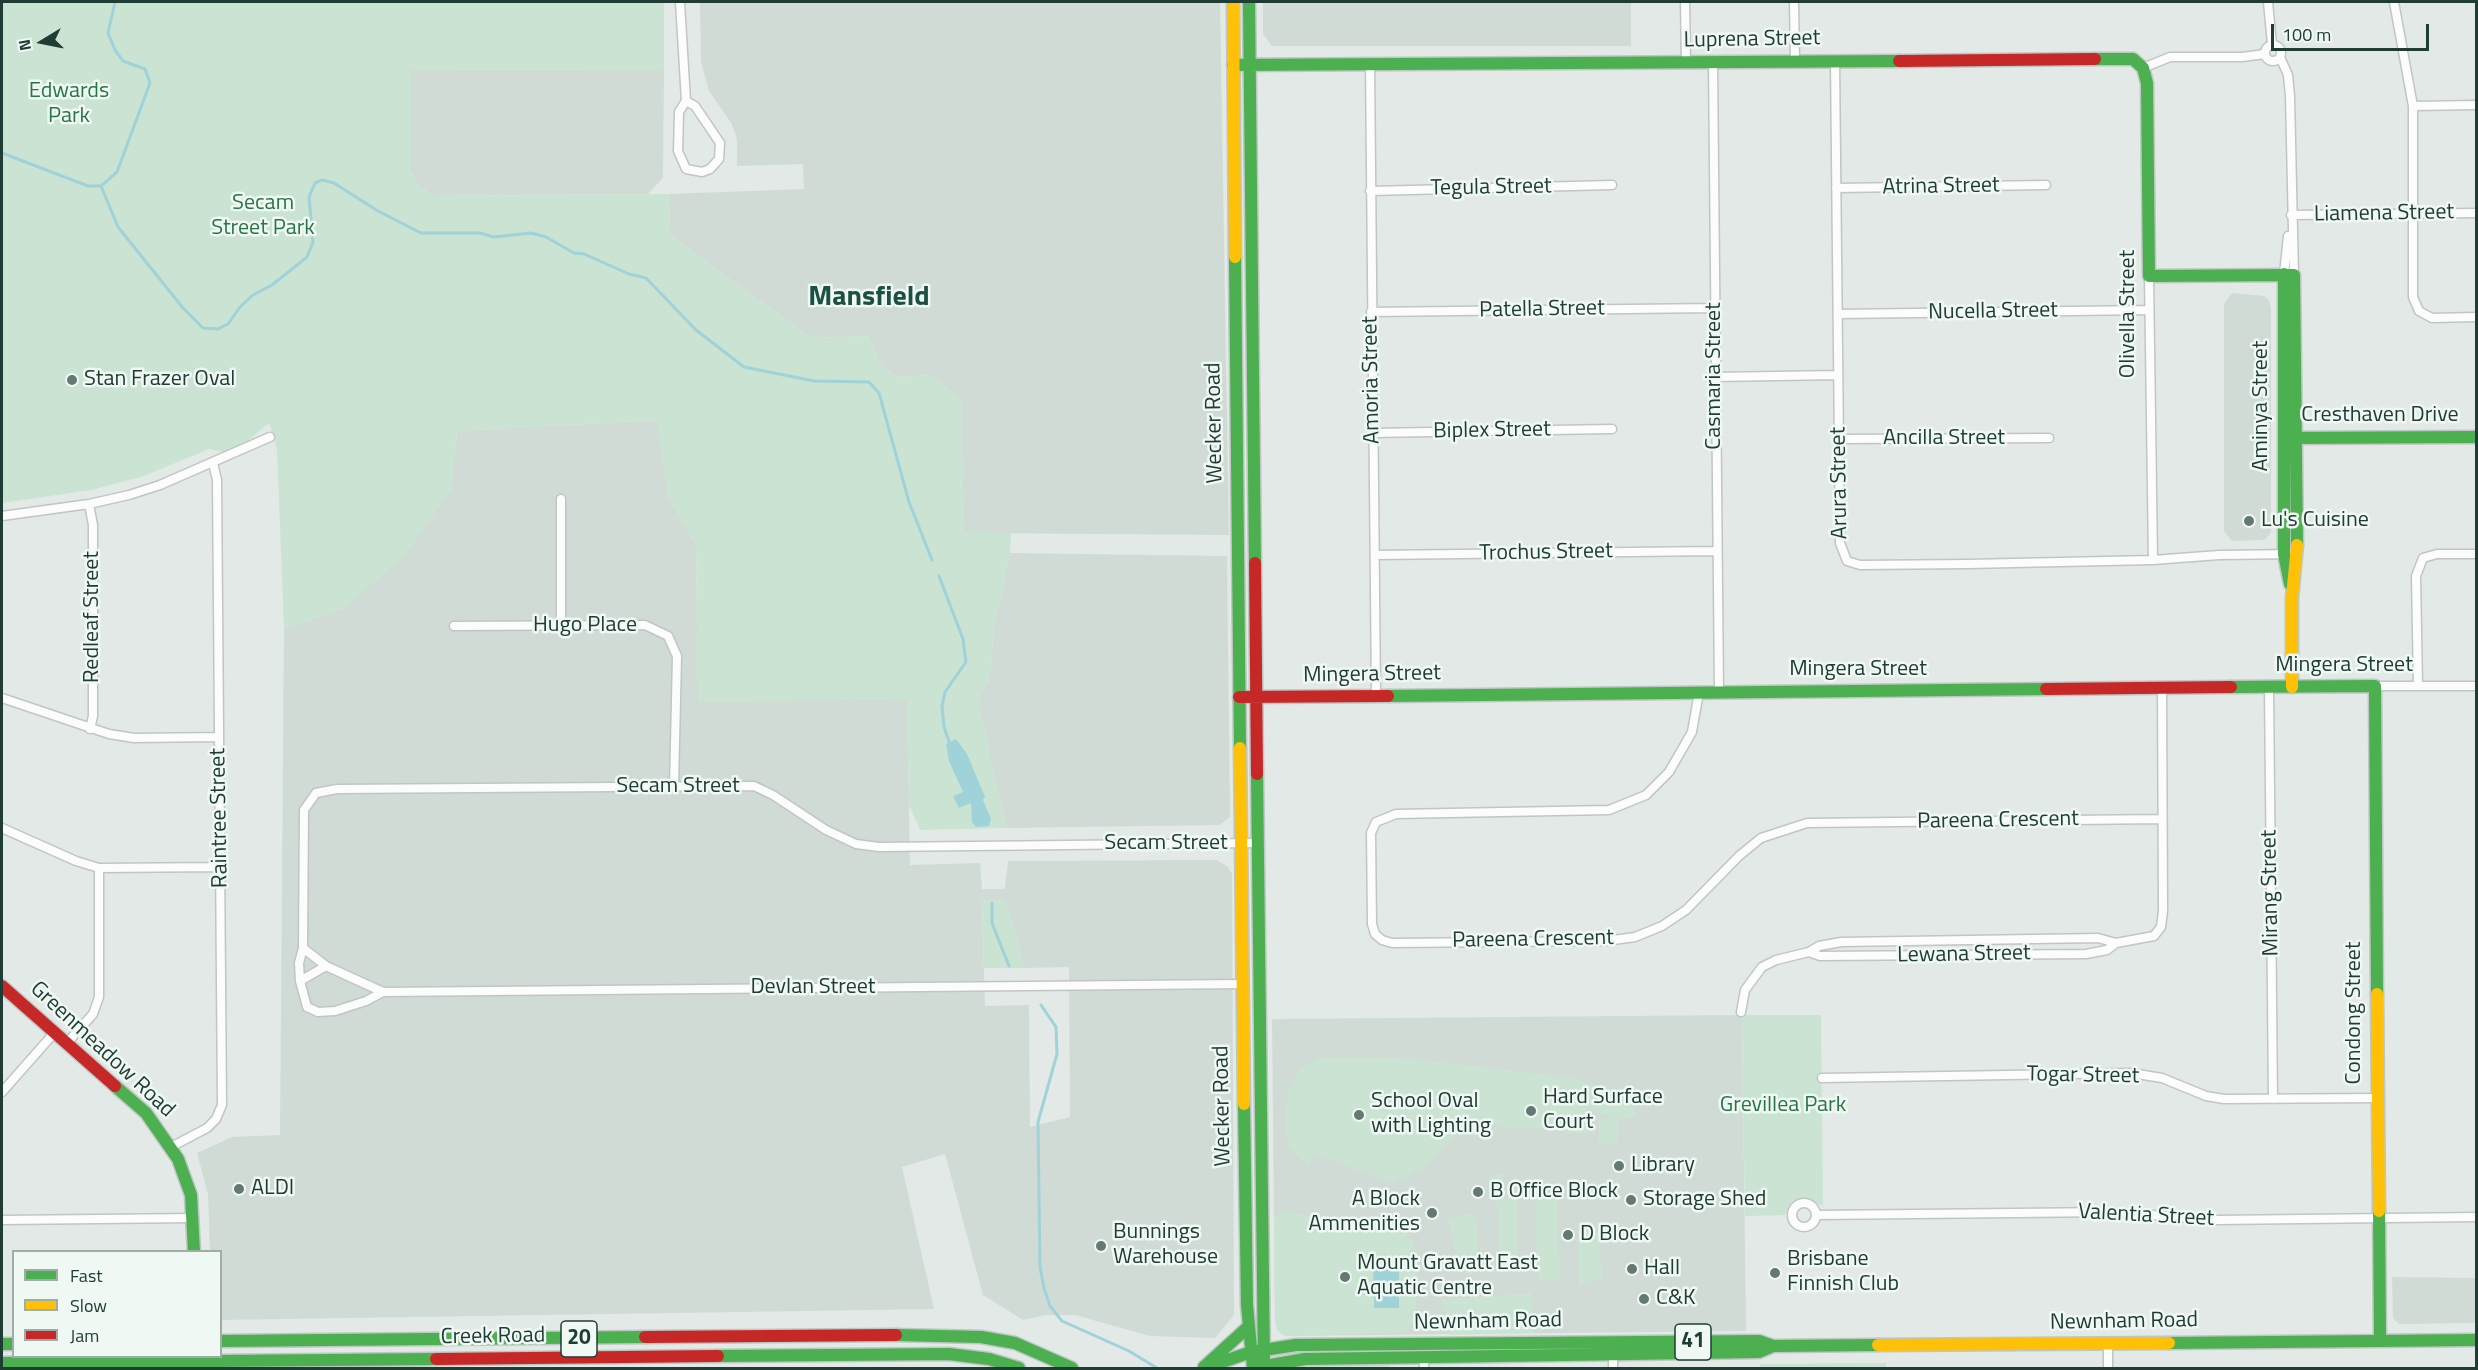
<!DOCTYPE html>
<html>
<head>
<meta charset="utf-8">
<style>
	body { margin:0 }
	#map { position:relative; width:2478px; height:1370px; overflow:hidden; background:#e3e9e6; font-family:"Titillium Web",sans-serif }
	canvas { display:block }
	.frame { position:absolute; inset:0; border:3px solid #203d35; pointer-events:none }
	.legend { position:absolute; left:12px; top:1250px; width:210px; height:108px; box-sizing:border-box; background:#f0f8f4; border:2px solid #9dada8; margin:0; padding:8px 10px; list-style:none; font-size:18px; color:#203d35 }
	.legend li { display:flex; align-items:center; gap:12px; height:30px }
	.legend b { width:30px; border:2px solid #9dada8 }
	.north { position:absolute; left:12px; top:12px; width:60px; height:60px; -webkit-text-stroke:4px #f0f8f4; paint-order:stroke; rotate:260deg; font-size:16px; font-weight:700; line-height:24px; text-align:center; color:#203d35 }
	.north::after { content:''; display:block; margin:auto; width:21px; height:27px; background:#203d35; clip-path:polygon(50% 0,100% 100%,50% 72%,0 100%) }
	.scale { position:absolute; left:2271px; top:24px; width:158px; height:27px; box-sizing:border-box; border:3px solid #203d35; border-top:0; padding-left:8px; font-size:18px; line-height:21px; white-space:nowrap; color:#203d35; -webkit-text-stroke:4px #f0f8f4; paint-order:stroke }
</style>
</head>
<body>
<div id="map">
<canvas width="2478" height="1370"></canvas>
<div class="frame"></div>
<ul class="legend">
<li><b style="height:8px;background:#4caf50"></b>Fast</li>
<li><b style="height:8px;background:#ffc107"></b>Slow</li>
<li><b style="height:8px;background:#c62828"></b>Jam</li>
</ul>
<div class="north">N</div>
<div class="scale">100 m</div>
</div>
<script>
const ctx = document.querySelector('canvas').getContext('2d');
ctx.lineJoin = 'round';
function fillPath(path, color) {
  ctx.fillStyle = color;
  ctx.fill(path, 'evenodd');
}
function shape(rows) {
  const path = new Path2D();
  for (const r of rows) {
    if (r.length === 3) {
      path.moveTo(r[0] + r[2], r[1]);
      path.arc(r[0], r[1], r[2], 0, 2 * Math.PI);
      continue;
    }
    path.moveTo(r[0], r[1]);
    for (let i = 2; i < r.length; i += 2) path.lineTo(r[i], r[i + 1]);
  }
  return path;
}
function stroke(path, color, width, dash) {
  ctx.strokeStyle = color;
  ctx.lineWidth = width;
  ctx.lineCap = dash ? 'butt' : 'round';
  ctx.setLineDash(dash || []);
  ctx.stroke(path);
}
function write(font, color, halo, rows, align = 'center') {
  ctx.font = font + ' "Titillium Web",sans-serif';
  ctx.lineWidth = 5;
  ctx.setLineDash([]);
  ctx.textBaseline = 'middle';
  ctx.strokeStyle = halo;
  ctx.fillStyle = color;
  for (const [text, x, y, turn = 0] of rows) {
    ctx.save();
    ctx.translate(x, y);
    ctx.rotate((+turn || 0) * Math.PI / 180);
    ctx.textAlign = isNaN(turn) ? turn : align;
    if (halo) ctx.strokeText(text, 0, 0);
    ctx.fillText(text, 0, 0);
    ctx.restore();
  }
}
fillPath(shape([
	[700,2,1220,2,1229,535,964,533,961,400,931,375,898,377,882,368,868,336,811,338,670,235,669,194,804,189,803,164,737,166,737,139,732,124,709,91,701,62],
	[1263,2,1631,2,1631,46,1272,46,1263,34],
	[664,69,663,178,648,194,434,196,416,184,411,172,410,70],
	[2232,293,2264,296,2269,300,2271,310,2271,533,2264,540,2232,541,2224,531,2224,304],
	[658,420,668,497,696,544,698,701,907,699,910,865,980,863,982,889,1005,889,1008,861,1216,860,1227,866,1232,874,1234,1315,1215,1338,1150,1336,1075,1315,1046,1315,1023,1320,983,1295,945,1154,902,1167,934,1309,220,1320,220,1252,210,1251,208,1194,197,1153,232,1137,280,1135,284,629,344,608,451,490,457,431],
	[1005,900,1025,968,1069,967,1070,1117,1030,1127,1029,1005,985,1006,982,901],
	[1010,553,1227,556,1230,817,1220,825,1006,828,978,700,990,678,994,628],
	[1742,1015,1746,1331,1285,1336,1277,1330,1275,1321,1272,1019],
	[2392,1277,2476,1278,2476,1323,2399,1324,2393,1318]
]), '#d0dbd6');
fillPath(shape([
	[2,2,664,2,664,69,411,70,411,173,416,184,434,196,669,194,670,235,811,338,868,336,882,368,898,377,931,375,961,400,964,532,1011,533,1010,553,994,628,990,678,978,700,1006,828,920,830,909,805,907,699,698,702,696,544,668,497,657,420,457,431,451,490,404,557,344,608,284,629,277,449,269,423,232,454,209,449,144,476,91,490,2,503],
	[1005,900,1025,968,984,968,982,901],
	[1742,1015,1821,1015,1823,1206,1804,1197,1791,1202,1785,1215,1745,1216],
	[1320,1057,1413,1059,1566,1077,1595,1085,1632,1104,1637,1116,1618,1121,1617,1144,1599,1144,1599,1119,1615,1120,1588,1108,1588,1133,1570,1133,1570,1135,1559,1128,1503,1129,1503,1125,1481,1122,1457,1125,1452,1139,1424,1168,1392,1183,1312,1152,1310,1168,1290,1149,1285,1122,1289,1089,1300,1069],
	[1503,1174,1504,1198,1518,1198,1518,1268,1498,1267,1499,1215,1490,1175],
	[1536,1196,1557,1196,1560,1280,1537,1281],
	[1288,1211,1318,1218,1341,1218,1345,1224,1373,1223,1384,1219,1405,1231,1413,1242,1417,1262,1416,1317,1406,1332,1285,1336,1280,1333,1275,1321,1274,1216],
	[1473,1213,1478,1229,1477,1273,1462,1274,1447,1220],
	[1578,1231,1599,1232,1602,1277,1579,1287],
	[1531,1293,1533,1333,1452,1335,1441,1300],
	[1886,1363,1886,1368,1760,1368,1760,1364],
	[1393,1364,1388,1367,1290,1368,1314,1366]
]), '#cbe3d2');
fillPath(shape([
	[956,739,967,754,985,797,983,800,991,819,989,826,976,827,972,822,971,803,959,808,953,796,963,792,949,761,946,744],
	[1399,1268,1399,1308,1374,1308,1373,1269]
]), '#a0d2d9');
stroke(shape([
	[2,153,88,186,101,186,117,172,150,83,145,69,123,61,115,50,108,33,115,2],
	[101,186,118,227,183,308,203,328,218,329,228,324,240,307,253,295,272,285,307,257,313,242,309,197,315,183,322,180,334,183,378,211,421,233,480,233,494,237,531,233,546,237,574,253,584,254,629,274,646,278,696,330,744,367,814,381,869,382,879,393,909,502,932,560],
	[939,576,963,639,966,662,945,692,942,706,944,727,950,744],
	[992,903,992,923,1009,966],
	[1041,1005,1056,1027,1057,1054,1038,1122,1040,1267,1044,1288,1050,1306,1062,1321,1129,1351,1157,1368]
]), '#a0d2d9', 3);
const street = shape([
	[680,2,686,101,679,112,678,151,686,169,702,172,710,169,719,159,720,143,695,106,686,101],
	[1685,2,1686,62],
	[1794,2,1795,60],
	[2268,2,2272,44],
	[2394,2,2413,106,2413,297,2419,311,2432,318,2476,317],
	[2273,53,8],
	[2280,57,2288,75,2290,96,2294,275],
	[1835,60,1840,543,1847,561,1860,565,1968,564,2153,560,2219,555,2297,554],
	[1713,61,1719,692],
	[1370,64,1376,696],
	[2143,68,2170,57,2242,57,2265,54],
	[2413,106,2476,105],
	[1836,188,2046,185],
	[1370,191,1612,185],
	[2291,215,2476,213],
	[2284,274,2288,236],
	[2149,276,2153,560],
	[1371,312,1714,308],
	[1838,314,2149,310],
	[1715,377,1838,375],
	[1372,433,1612,429],
	[1839,439,2049,438],
	[561,499,561,626],
	[89,504,93,525,93,716,90,729],
	[2,516,89,504,129,495,160,485,270,437],
	[1375,555,1716,551],
	[454,626,645,625,668,636,677,656,674,787],
	[2375,686,2476,686],
	[2418,686,2416,576,2423,558,2437,554,2476,554],
	[2269,687,2273,1099],
	[1699,692,1692,732,1669,772,1646,795,1609,810,1396,814,1376,822,1371,833,1372,924,1375,934,1382,940,1392,943,1606,941,1635,937,1662,926,1686,910,1739,856,1761,838,1807,823,2161,819],
	[2,698,109,734,134,738,219,737],
	[2,828,76,861,99,868,221,867],
	[303,948,326,966],
	[1809,952,1820,956,2086,954,2107,950,2116,943],
	[300,981,299,963,303,948,304,810,316,793,337,789,754,786,773,795,826,830,856,844,879,847,1257,843],
	[383,992,366,1001,335,1011,318,1012,307,1007,300,981,326,966,383,992,1242,984],
	[1741,1012,1745,990,1762,967,1776,960,1809,952,1819,946,1841,942,2098,938,2116,943,2154,936,2161,927,2163,911,2162,687],
	[67,1043,93,1014,99,997,99,868],
	[1822,1078,2131,1073,2162,1078,2206,1096,2224,1099,2377,1098],
	[2,1092,55,1032],
	[171,1147,207,1128,216,1119,222,1105,217,480,213,463],
	[1804,1215,12],
	[1816,1215,2113,1212,2216,1220,2476,1217],
	[2,1220,194,1218],
	[2108,1343,2108,1368],
	[1613,1351,1613,1368],
	[1424,1356,1424,1368]
]);
const fast = shape([
	[1249,2,1255,563],
	[2095,59,2133,59,2143,68,2147,83,2149,276,2294,275,2297,545],
	[1233,65,1899,61],
	[1235,257,1240,748],
	[2284,274,2284,554,2290,584],
	[2287,438,2476,437],
	[2231,687,2375,686,2377,994],
	[1388,696,2046,689],
	[1257,774,1264,1365],
	[115,1086,146,1113,178,1159,191,1195,194,1252],
	[1244,1104,1247,1305,1253,1368],
	[2379,1211,2380,1340],
	[896,1335,981,1337,1015,1343,1072,1368],
	[220,1341,645,1337],
	[2169,1343,2476,1340],
	[2,1344,14,1344],
	[718,1356,949,1354,989,1359,1019,1368],
	[2,1363,436,1359],
	[1204,1367,1248,1327],
	[1205,1368,1251,1352,1296,1345,1759,1341,1773,1346],
	[1254,1368,1305,1359,1759,1352,1773,1346,1878,1345]
]);
const slow = shape([
	[1233,2,1235,257],
	[2292,687,2292,597,2297,545],
	[1240,748,1244,1104],
	[2377,994,2379,1211],
	[1878,1345,2169,1343]
]);
const jam = shape([
	[1899,61,2095,59],
	[1255,563,1257,774],
	[2046,689,2231,687],
	[1239,697,1388,696],
	[2,986,115,1086],
	[645,1337,896,1335],
	[436,1359,718,1356]
]);
stroke(street, '#c0c6c3', 11);
stroke(fast, '#bec7c3', 15);
stroke(slow, '#bec7c3', 15);
stroke(jam, '#bec7c3', 15);
stroke(street, '#fbfcfb', 8);
stroke(fast, '#4caf50', 12);
stroke(slow, '#ffc107', 12);
stroke(jam, '#c62828', 12);
for (const [x, y, r, color] of [
	[72,380,6,"#647973"],
	[2249,521,6,"#647973"],
	[1531,1111,6,"#647973"],
	[1359,1115,6,"#647973"],
	[1619,1166,6,"#647973"],
	[239,1189,6,"#647973"],
	[1478,1192,6,"#647973"],
	[1631,1200,6,"#647973"],
	[1432,1213,6,"#647973"],
	[1568,1235,6,"#647973"],
	[1101,1246,6,"#647973"],
	[1632,1269,6,"#647973"],
	[1775,1273,6,"#647973"],
	[1345,1277,6,"#647973"],
	[1644,1299,6,"#647973"]
]) {
  const dot = new Path2D();
  dot.arc(x, y, r, 0, 2 * Math.PI);
  ctx.fillStyle = color;
  ctx.fill(dot);
  stroke(dot, '#f0f8f4', 2);
}
for (const [x, y, w] of [
	[579,1339,36],
	[1693,1342,36]
]) {
  const box = new Path2D();
  box.roundRect(x - w / 2, y - 18, w, 36, 4.5);
  ctx.fillStyle = '#f0f8f4';
  ctx.fill(box);
  stroke(box, '#203d35', 1.5);
}
write('bold 21px', '#203d35', null, [
	["20",579,1339],
	["41",1693,1342]
]);
write('22px', '#203d35', '#f0f8f4', [
	["Luprena Street",1752,40,-1],
	["Atrina Street",1941,187,-1],
	["Tegula Street",1491,188,-1],
	["Liamena Street",2384,214,-1],
	["Patella Street",1542,310,-1],
	["Nucella Street",1993,312,-1],
	["Olivella Street",2129,314,-90],
	["Casmaria Street",1715,376,-90],
	["Amoria Street",1372,380,-91],
	["Aminya Street",2262,406,-90],
	["Cresthaven Drive",2380,416],
	["Wecker Road",1215,423,-91],
	["Biplex Street",1492,431,-1],
	["Ancilla Street",1944,439],
	["Arura Street",1840,483,-91],
	["Trochus Street",1546,553,-1],
	["Redleaf Street",93,617,-90],
	["Hugo Place",585,626],
	["Mingera Street",2344,666],
	["Mingera Street",1858,670],
	["Mingera Street",1372,675,-1],
	["Secam Street",678,787],
	["Raintree Street",220,818,-91],
	["Pareena Crescent",1998,821,-1],
	["Secam Street",1166,844],
	["Mirang Street",2271,893,-91],
	["Pareena Crescent",1533,940,-1],
	["Lewana Street",1964,955,-1],
	["Devlan Street",813,988],
	["Condong Street",2355,1013,-90],
	["Greenmeadow Road",102,1050,43],
	["Togar Street",2083,1076,1],
	["Wecker Road",1223,1106,-91],
	["Valentia Street",2146,1216,3],
	["Newnham Road",1488,1322,-1],
	["Newnham Road",2124,1322,-1],
	["Creek Road",493,1337,-1]
]);
write('22px', '#287646', '#f0f8f4', [
	["Edwards",69,92],
	["Park",69,117],
	["Secam",263,204],
	["Street Park",263,229],
	["Grevillea Park",1783,1106]
]);
write('22px', '#203d35', '#f0f8f4', [
	["Stan Frazer Oval",84,380],
	["Lu's Cuisine",2261,521],
	["Hard Surface",1543,1098],
	["Court",1543,1123],
	["School Oval",1371,1102],
	["with Lighting",1371,1127],
	["Library",1631,1166],
	["ALDI",251,1189],
	["B Office Block",1490,1192],
	["A Block",1420,1200,"right"],
	["Ammenities",1420,1225,"right"],
	["Storage Shed",1643,1200],
	["Bunnings",1113,1233],
	["Warehouse",1113,1258],
	["D Block",1580,1235],
	["Brisbane",1787,1260],
	["Finnish Club",1787,1285],
	["Mount Gravatt East",1357,1264],
	["Aquatic Centre",1357,1289],
	["Hall",1644,1269],
	["C&K",1656,1299]
], 'left');
write('bold 28px', '#1b5043', '#f0f8f4', [
	["Mansfield",869,298]
]);
</script>
</body>
</html>
